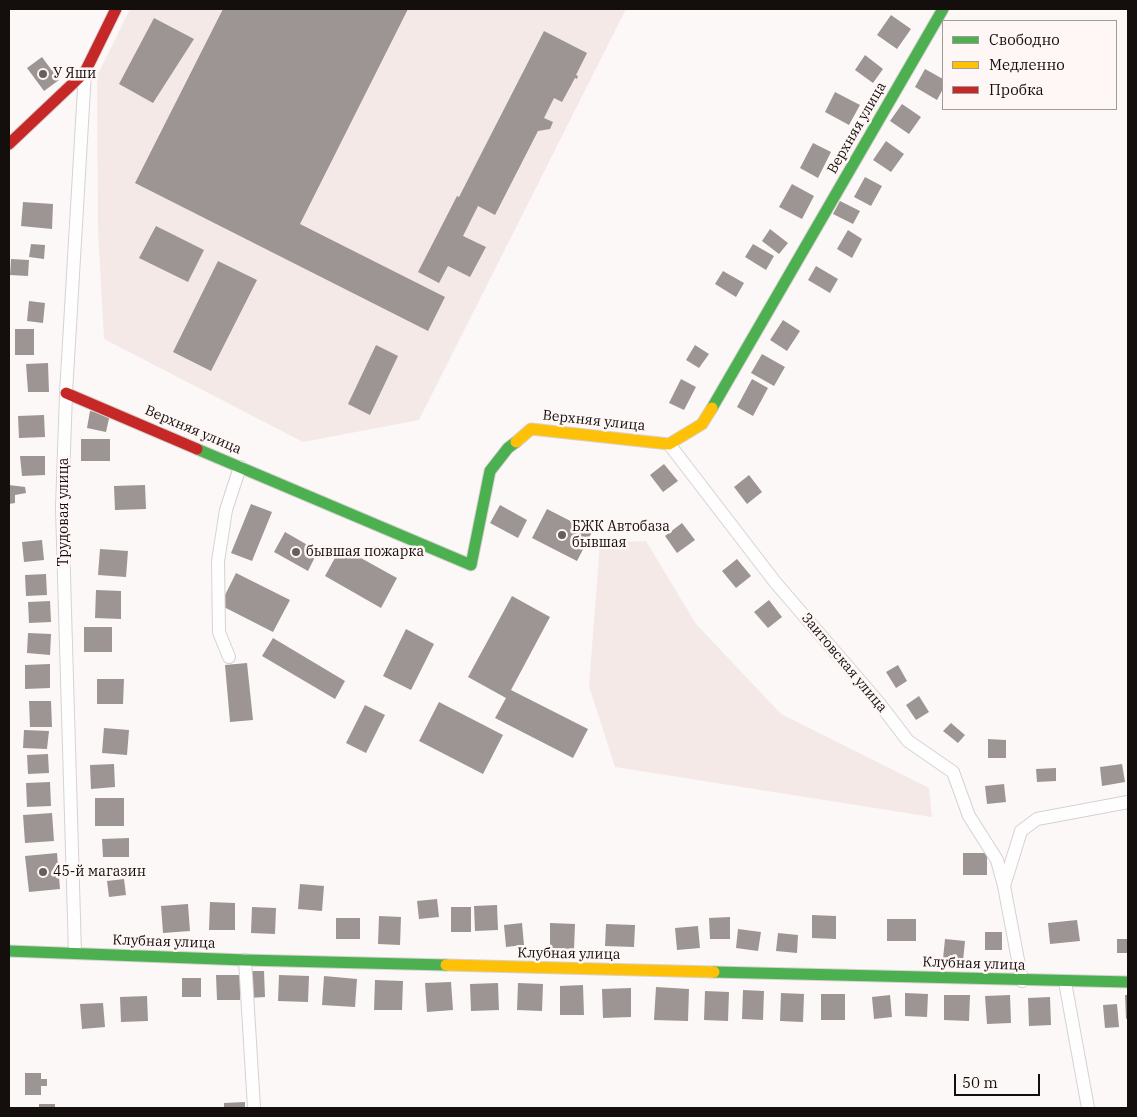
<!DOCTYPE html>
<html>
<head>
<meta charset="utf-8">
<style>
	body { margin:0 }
	#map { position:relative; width:1137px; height:1117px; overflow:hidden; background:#fcf8f7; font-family:"IBM Plex Serif",serif }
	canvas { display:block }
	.frame { position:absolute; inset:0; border:10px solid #140e0d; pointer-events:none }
	.legend { position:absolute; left:942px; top:20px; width:175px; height:90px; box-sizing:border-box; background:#fef7f5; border:1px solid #a09a98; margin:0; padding:6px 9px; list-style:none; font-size:15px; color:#140e0d }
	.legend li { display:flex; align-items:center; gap:10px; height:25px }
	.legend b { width:25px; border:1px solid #a09a98 }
	.scale { position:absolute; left:954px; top:1074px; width:86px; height:22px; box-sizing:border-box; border:2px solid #140e0d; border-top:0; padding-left:6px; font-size:15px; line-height:18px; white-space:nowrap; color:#140e0d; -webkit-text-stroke:4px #fef7f5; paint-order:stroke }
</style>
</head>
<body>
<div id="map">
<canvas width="1137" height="1117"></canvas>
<div class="frame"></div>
<ul class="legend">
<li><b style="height:6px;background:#4caf50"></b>Свободно</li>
<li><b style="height:6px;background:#ffc107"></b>Медленно</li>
<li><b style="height:6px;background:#c62828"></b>Пробка</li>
</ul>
<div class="scale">50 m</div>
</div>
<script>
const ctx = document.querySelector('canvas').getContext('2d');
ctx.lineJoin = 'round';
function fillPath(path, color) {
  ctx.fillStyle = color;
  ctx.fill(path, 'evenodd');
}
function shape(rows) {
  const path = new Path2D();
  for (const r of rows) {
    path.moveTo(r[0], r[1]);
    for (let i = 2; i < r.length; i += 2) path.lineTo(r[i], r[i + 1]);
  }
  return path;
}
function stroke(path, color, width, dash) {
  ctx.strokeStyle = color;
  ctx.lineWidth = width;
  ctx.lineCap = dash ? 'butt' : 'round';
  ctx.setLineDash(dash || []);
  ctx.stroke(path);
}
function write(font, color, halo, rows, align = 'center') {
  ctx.font = font + ' "IBM Plex Serif",serif';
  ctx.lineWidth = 5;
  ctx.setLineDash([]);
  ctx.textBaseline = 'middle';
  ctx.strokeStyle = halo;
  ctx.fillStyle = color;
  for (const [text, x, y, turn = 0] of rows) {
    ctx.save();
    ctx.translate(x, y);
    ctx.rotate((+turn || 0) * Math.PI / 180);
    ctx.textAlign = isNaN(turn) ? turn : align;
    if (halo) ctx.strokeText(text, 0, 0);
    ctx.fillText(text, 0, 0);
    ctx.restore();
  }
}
fillPath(shape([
	[130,9,626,9,419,420,303,442,104,339,98,232,97,76],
	[646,541,696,624,781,714,929,788,932,817,615,767,589,686,600,543]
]), '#f4e9e7');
fillPath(shape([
	[223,9,408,9,300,224,445,297,428,331,135,183],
	[891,15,911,29,897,49,877,35],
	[154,18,194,39,153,103,119,84],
	[544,31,587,53,576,75,578,76,577,79,575,78,562,102,554,98,544,118,553,122,550,129,538,131,495,215,478,206,463,236,486,247,470,277,448,266,439,283,418,272,457,196,459,197],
	[865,55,883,69,873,83,855,70],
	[42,57,59,80,44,91,27,68],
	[925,69,943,79,943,89,937,100,915,87],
	[835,92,860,105,849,125,825,112],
	[902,104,921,117,909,134,890,121],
	[886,141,904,154,891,172,873,160],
	[813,143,831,152,818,178,800,168],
	[865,177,882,186,871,206,854,197],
	[792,184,814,196,802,219,779,207],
	[840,201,860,211,853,224,833,214],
	[23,202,53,204,52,229,21,226],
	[156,226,204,250,188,282,139,258],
	[770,229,788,243,779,254,762,241],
	[848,230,862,239,852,258,837,249],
	[31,244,45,245,44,259,29,257],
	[753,244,774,256,766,270,745,257],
	[11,259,29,260,28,276,10,275],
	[218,261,257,280,211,371,173,352],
	[816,266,838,279,830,293,808,280],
	[723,271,744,283,736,297,715,284],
	[29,301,45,303,43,323,27,321],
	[783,320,800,331,787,351,770,340],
	[15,329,34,329,34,355,15,355],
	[376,345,398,356,370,415,348,404],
	[695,345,709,354,699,368,686,360],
	[762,354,785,367,774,386,751,373],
	[48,363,49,392,28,392,26,364],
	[681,379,696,387,684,410,669,403],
	[752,379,768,388,753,416,737,407],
	[90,411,110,414,106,432,87,428],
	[44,415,45,437,19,438,18,416],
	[81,439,110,439,110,461,81,461],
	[20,456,45,456,45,475,22,476],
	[664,464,678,481,663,492,650,475],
	[749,475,762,492,747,504,734,487],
	[9,485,25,487,26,493,15,495,15,503,9,504],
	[145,485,146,509,115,510,114,486],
	[251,504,272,512,252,561,231,553],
	[500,505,527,520,518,538,490,523],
	[547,509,592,532,577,561,532,538],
	[682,523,695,540,677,553,665,536],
	[285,532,318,551,308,571,274,552],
	[42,540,44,560,24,562,22,542],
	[341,547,397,578,381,608,325,576],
	[100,549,128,551,126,577,98,575],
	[737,559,751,576,736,588,722,571],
	[236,573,290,600,273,632,220,605],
	[46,574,47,595,26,596,25,575],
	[96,590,121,591,121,619,95,618],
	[512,596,550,617,511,690,588,729,573,758,495,718,506,698,468,677],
	[769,600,782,617,768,628,754,612],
	[50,601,51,622,29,623,28,602],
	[84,627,112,627,112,652,84,652],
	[406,629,434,644,411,690,383,676],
	[28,633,51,634,50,655,27,653],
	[273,638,345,681,335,699,262,656],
	[247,663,253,720,230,722,225,665],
	[50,664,50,688,25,689,25,665],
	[898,665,907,681,896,688,886,672],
	[97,679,124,679,123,704,97,704],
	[919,696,929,712,916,720,906,705],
	[29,701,51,701,52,727,30,727],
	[439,702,503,735,483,774,419,741],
	[365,705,385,715,366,753,346,743],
	[951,723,965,735,958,743,943,731],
	[104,728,129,730,127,755,102,753],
	[24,730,49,731,47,749,23,748],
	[988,739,1006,740,1006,758,988,758],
	[48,754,49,773,28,774,27,755],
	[114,764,115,787,91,789,90,765],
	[1122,764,1125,782,1102,786,1100,767],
	[1056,768,1056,781,1037,782,1036,769],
	[50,782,51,806,27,807,26,783],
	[1004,784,1006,802,987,804,985,786],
	[95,798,124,798,124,826,95,826],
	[52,813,54,841,25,843,23,815],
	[129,838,129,857,103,857,102,839],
	[57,853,60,889,29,892,25,856],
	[963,853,987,853,987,875,963,875],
	[124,879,126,895,109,897,107,881],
	[300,884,324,886,322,911,298,909],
	[437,899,439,917,419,919,417,901],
	[210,902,235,903,235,930,209,930],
	[188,904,190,931,163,933,161,906],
	[497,905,498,930,475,931,474,906],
	[252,907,276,908,275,934,251,933],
	[451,907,471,907,471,932,451,932],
	[812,915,836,916,836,939,812,938],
	[379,916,401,917,400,945,378,944],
	[730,917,730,939,710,939,709,918],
	[336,918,360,918,360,939,336,939],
	[887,919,916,919,916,941,887,941],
	[1077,920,1080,941,1050,944,1048,923],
	[522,923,524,945,506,947,504,925],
	[550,923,575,924,574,949,550,948],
	[606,924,635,925,634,947,605,946],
	[698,926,700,948,677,950,675,928],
	[738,929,761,932,758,951,736,948],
	[985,932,1002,932,1002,950,985,950],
	[778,933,798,935,797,953,776,951],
	[945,939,965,941,963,961,943,959],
	[1117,939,1128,939,1128,953,1117,953],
	[248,971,264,971,265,997,249,998],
	[216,975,240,975,240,1000,217,1000],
	[279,975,309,976,308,1002,278,1001],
	[324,976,357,979,355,1007,322,1005],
	[182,978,201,978,201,997,182,997],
	[375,980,403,981,402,1010,374,1010],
	[451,982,453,1010,427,1012,425,983],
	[498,983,499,1010,471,1011,470,984],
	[518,983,543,984,542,1011,517,1010],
	[583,985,584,1015,560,1015,560,986],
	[656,987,689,989,688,1021,654,1020],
	[631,988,631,1017,603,1018,602,989],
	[743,990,764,991,763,1020,742,1019],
	[705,991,729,992,728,1021,704,1020],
	[781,993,804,994,803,1022,780,1021],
	[905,993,928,994,927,1017,905,1016],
	[821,994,845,994,845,1020,821,1020],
	[890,995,892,1017,874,1019,872,997],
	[944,995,970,995,969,1021,944,1020],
	[1010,995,1011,1023,987,1024,985,996],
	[1125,995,1128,995,1128,1018,1126,1019],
	[147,996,148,1021,121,1022,120,997],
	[1050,997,1051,1025,1029,1026,1028,998],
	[103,1003,105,1027,82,1029,80,1004],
	[1117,1004,1119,1027,1105,1028,1103,1005],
	[25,1073,41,1073,41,1079,47,1079,47,1086,41,1086,41,1095,25,1095],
	[245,1102,245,1108,224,1108,224,1103],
	[39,1104,55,1104,55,1108,39,1108]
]), '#9d9593');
const street = shape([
	[669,444,775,582,879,703,908,741,953,772,969,816,997,860,1004,886],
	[229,657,219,632,218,561,226,510,240,467],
	[75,953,62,508,66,393,85,72],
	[245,960,254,1108],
	[1022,981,1004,886,1021,831,1037,819,1128,802],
	[1065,982,1088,1108]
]);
const fast = shape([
	[712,408,943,9],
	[197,449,471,565,490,471,508,448,516,442],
	[9,951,245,960,446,965],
	[714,972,1128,982]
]);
const slow = shape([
	[516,442,531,429,669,444,702,424,712,408],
	[446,965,714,972]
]);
const jam = shape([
	[9,144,85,72,116,9],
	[66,393,197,449]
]);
stroke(street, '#d6d2d1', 14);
stroke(fast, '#d6d2d1', 13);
stroke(slow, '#d6d2d1', 13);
stroke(jam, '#d6d2d1', 13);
stroke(street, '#fffefe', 12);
stroke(fast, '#4caf50', 11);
stroke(slow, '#ffc107', 11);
stroke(jam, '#c62828', 11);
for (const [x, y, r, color] of [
	[43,74,5,"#65605f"],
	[562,535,5,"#65605f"],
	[296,552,5,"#65605f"],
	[43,872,5,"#65605f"]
]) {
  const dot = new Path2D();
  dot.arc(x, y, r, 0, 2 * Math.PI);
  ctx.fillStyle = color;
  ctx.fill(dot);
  stroke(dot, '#fef7f5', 2);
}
write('14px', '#140e0d', '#fef7f5', [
	["У Яши",53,74],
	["БЖК Автобаза",572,527],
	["бывшая",572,543],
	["бывшая пожарка",306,552],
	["45-й магазин",53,872]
], 'left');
write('14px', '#140e0d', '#fef7f5', [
	["Верхняя улица",857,128,-60],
	["Верхняя улица",594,421,6],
	["Верхняя улица",193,430,23],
	["Трудовая улица",64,512,-90],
	["Заитовская улица",844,663,50],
	["Клубная улица",164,942,2],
	["Клубная улица",569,954,1],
	["Клубная улица",974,964,2]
]);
</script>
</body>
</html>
